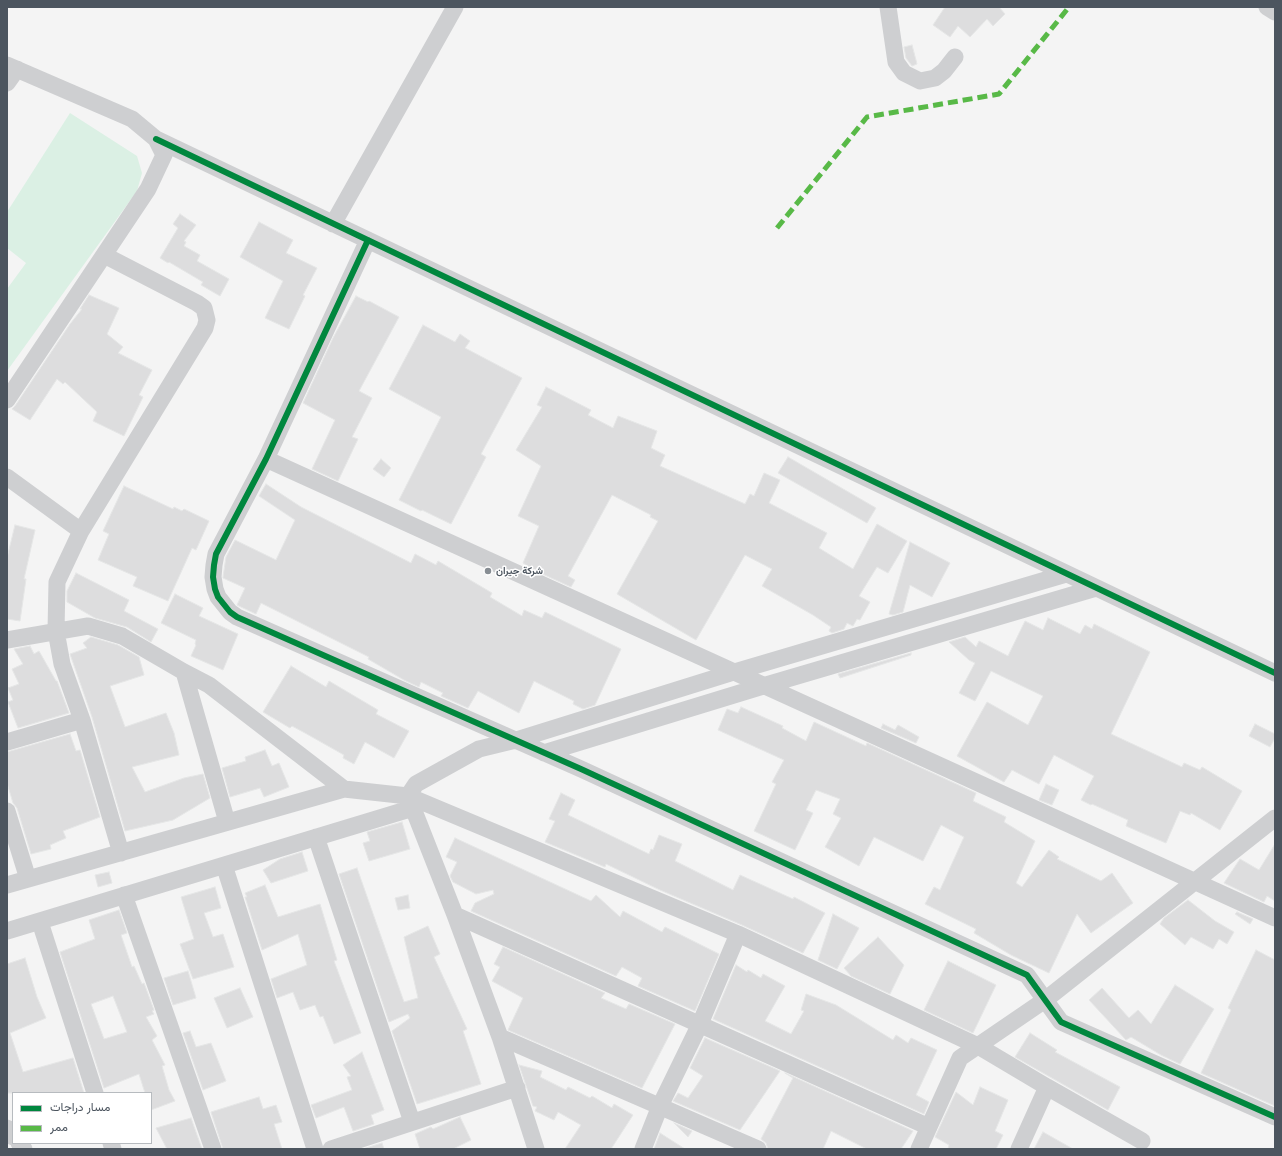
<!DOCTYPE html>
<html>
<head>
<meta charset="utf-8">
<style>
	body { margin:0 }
	#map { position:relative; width:1282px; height:1156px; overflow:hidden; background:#f4f4f4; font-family:"PT Sans",Vazirmatn,sans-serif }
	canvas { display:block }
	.frame { position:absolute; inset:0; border:8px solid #4c555f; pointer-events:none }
	.legend { position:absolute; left:12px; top:1092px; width:140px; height:52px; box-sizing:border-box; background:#fff; border:1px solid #b7bbbf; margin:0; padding:5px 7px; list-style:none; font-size:12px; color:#4c555f }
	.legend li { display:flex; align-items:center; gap:8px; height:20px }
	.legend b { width:20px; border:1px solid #b7bbbf }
</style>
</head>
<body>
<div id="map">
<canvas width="1282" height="1156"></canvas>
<div class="frame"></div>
<ul class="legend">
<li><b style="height:5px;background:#00873e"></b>مسار دراجات</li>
<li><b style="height:5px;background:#58b947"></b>ممر</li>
</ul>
</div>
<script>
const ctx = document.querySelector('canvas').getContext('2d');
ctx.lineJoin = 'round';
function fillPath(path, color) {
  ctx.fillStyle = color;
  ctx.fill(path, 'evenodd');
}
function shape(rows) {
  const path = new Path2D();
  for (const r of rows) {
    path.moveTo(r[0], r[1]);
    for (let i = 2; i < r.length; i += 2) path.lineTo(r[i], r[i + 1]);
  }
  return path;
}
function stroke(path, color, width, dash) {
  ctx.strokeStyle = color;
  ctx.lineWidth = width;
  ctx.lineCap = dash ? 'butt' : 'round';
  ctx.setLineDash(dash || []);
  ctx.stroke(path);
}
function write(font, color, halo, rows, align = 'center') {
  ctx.font = font + ' "PT Sans",Vazirmatn,sans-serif';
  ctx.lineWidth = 3;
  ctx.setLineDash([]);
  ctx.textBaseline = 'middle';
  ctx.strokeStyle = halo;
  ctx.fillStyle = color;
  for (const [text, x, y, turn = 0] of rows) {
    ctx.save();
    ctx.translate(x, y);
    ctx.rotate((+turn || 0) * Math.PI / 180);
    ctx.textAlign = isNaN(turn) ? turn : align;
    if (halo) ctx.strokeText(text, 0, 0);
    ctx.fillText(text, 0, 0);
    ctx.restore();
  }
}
fillPath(shape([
	[70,113,137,156,142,173,137,191,7,371,7,289,26,263,7,248,7,212]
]), '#dbf0e4');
const building = shape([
	[945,7,999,7,1005,14,993,26,987,19,970,37,958,26,950,37,933,25,945,7],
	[912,45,917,64,912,66,906,58,904,47,912,45],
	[180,214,196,225,184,241,186,242,184,246,200,255,197,261,229,279,220,296,201,285,203,282,169,262,168,263,160,258,178,228,173,224,180,214],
	[259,222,293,240,286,253,317,268,303,295,305,296,289,329,265,318,283,281,240,257,259,222],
	[89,295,119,308,107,334,123,347,118,353,152,370,139,395,143,397,124,436,93,421,97,412,65,382,63,384,57,379,30,420,12,409,15,406,70,324,82,309,80,309,89,295],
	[356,296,368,302,369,301,399,317,359,391,372,398,352,437,358,439,338,481,312,469,335,420,303,403,333,338,356,296],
	[423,325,455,342,460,334,470,341,465,348,522,378,481,454,486,457,451,524,422,510,421,511,399,500,441,417,389,389,423,325],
	[546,387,591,410,588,415,613,428,618,416,657,431,651,448,665,455,660,466,745,504,750,494,754,496,764,473,780,480,769,503,827,533,819,548,853,569,877,524,907,541,888,573,877,567,859,596,870,602,860,620,857,619,853,626,847,623,844,629,832,633,829,631,831,627,813,615,762,586,772,569,745,555,696,640,617,594,658,521,650,517,651,515,612,495,568,576,575,580,571,587,536,571,523,563,539,526,518,516,541,466,516,450,542,407,537,405,546,387],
	[788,457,876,508,867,523,778,473,788,457],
	[381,459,391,468,384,477,373,469,381,459],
	[266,484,301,507,411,563,415,554,436,565,438,561,492,593,490,597,522,616,524,610,542,618,545,612,621,649,595,705,583,709,573,704,574,701,534,681,519,713,478,691,468,708,441,696,443,693,421,682,419,687,404,680,368,659,369,657,261,603,256,614,241,607,237,605,245,588,223,578,223,577,226,557,235,540,276,560,295,520,259,496,266,484],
	[124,486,173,509,174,507,182,511,184,509,209,521,196,550,192,548,168,601,133,586,137,577,98,560,109,534,103,531,124,486],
	[15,525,35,530,24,579,26,579,20,621,7,619,7,558,15,525],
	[910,542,950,563,932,597,910,585,903,612,893,615,889,614,910,542],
	[76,573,129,600,124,611,158,629,151,642,127,627,95,618,67,602,67,591,76,573],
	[175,594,203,608,199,616,238,634,223,670,191,656,196,645,195,644,196,640,161,623,175,594],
	[1048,618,1080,634,1085,625,1092,629,1094,624,1150,652,1111,734,1182,767,1184,763,1200,770,1202,767,1242,791,1220,830,1191,813,1190,815,1180,811,1166,843,1142,833,1126,826,1128,820,1092,804,1091,805,1081,800,1094,776,1054,755,1039,784,1012,770,1004,782,957,756,987,702,1028,725,1043,696,991,671,975,701,959,693,975,663,969,660,949,642,965,637,976,647,979,641,1008,656,1025,621,1043,630,1048,618],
	[91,637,118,645,139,657,144,675,110,686,125,727,166,713,174,733,179,755,132,767,145,792,184,778,203,774,210,798,173,820,125,831,92,717,70,654,87,648,83,643,91,637],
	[30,646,34,654,39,651,56,681,57,681,69,713,18,728,8,702,13,700,8,688,19,684,12,669,23,664,14,649,30,646],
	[911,653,911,655,840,678,838,674,911,653],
	[291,666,326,687,329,681,378,710,376,714,409,731,394,758,365,742,354,764,343,758,344,755,305,733,292,726,290,728,263,712,291,666],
	[741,707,783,726,782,728,806,741,814,722,866,746,867,743,976,793,973,801,1006,817,1004,822,1035,841,1016,883,1022,887,1049,850,1059,857,1057,859,1101,881,1112,873,1133,903,1091,933,1077,914,1049,973,1011,955,974,933,976,929,925,904,934,887,940,890,964,837,941,825,923,861,874,837,859,866,825,847,841,818,833,814,840,799,816,790,806,810,813,813,795,850,754,831,776,784,772,782,784,760,718,730,727,709,738,713,741,707],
	[883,724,895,730,898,725,919,737,916,743,881,728,883,724],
	[1255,724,1275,734,1275,738,1270,747,1249,736,1255,724],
	[70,734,76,751,80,750,100,817,63,831,66,838,50,845,51,849,31,854,17,808,13,803,7,783,7,752,70,734],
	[265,750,272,766,279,763,289,787,264,797,260,788,230,797,222,768,246,761,245,757,265,750],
	[1046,784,1059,790,1052,805,1039,800,1046,784],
	[561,793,575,800,568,815,649,854,651,849,653,850,659,835,682,844,675,861,733,890,740,875,793,899,794,897,825,913,803,953,742,925,660,890,606,864,605,867,545,842,555,821,549,819,561,793],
	[402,822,410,849,369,861,363,843,370,841,367,832,402,822],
	[455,838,591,901,596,895,620,917,623,911,662,932,665,927,719,954,695,1011,638,986,642,978,622,967,616,976,471,911,475,903,494,894,493,890,476,894,453,882,450,876,457,862,446,857,455,838],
	[1275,844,1275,901,1267,896,1264,902,1224,883,1240,859,1259,870,1275,844],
	[302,852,308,871,271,883,263,870,280,859,302,852],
	[357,868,404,1002,418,998,404,937,428,926,440,954,434,957,467,1029,463,1031,481,1084,417,1104,392,1031,410,1018,408,1014,389,1022,339,874,357,868],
	[109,872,112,883,98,887,95,875,109,872],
	[265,885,278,917,320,904,337,960,334,961,361,1033,334,1044,323,1016,320,1017,315,1005,300,1010,293,992,277,998,271,979,307,965,298,934,262,950,245,897,247,897,245,893,265,885],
	[215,887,221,908,204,913,213,937,223,934,234,967,193,979,180,944,194,939,181,897,215,887],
	[408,895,410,908,398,910,395,898,408,895],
	[1188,900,1215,921,1234,932,1227,944,1219,939,1213,949,1191,937,1185,945,1160,924,1164,918,1188,900],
	[119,910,127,933,121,935,132,967,134,966,142,984,144,983,154,1010,152,1011,154,1014,146,1017,157,1036,152,1040,165,1065,162,1066,169,1090,175,1101,151,1110,151,1093,145,1093,139,1074,104,1088,60,952,95,939,89,920,119,910],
	[113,996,127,1032,104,1039,91,1004,113,996],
	[1237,912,1253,919,1250,924,1235,914,1237,912],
	[833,914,859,928,837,969,818,960,833,914],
	[878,937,904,965,890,994,851,976,844,968,878,937],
	[503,947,605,993,601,998,626,1009,629,1004,675,1024,642,1088,508,1030,523,998,492,981,500,967,494,964,503,947],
	[1256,950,1275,960,1275,1106,1201,1073,1231,1010,1228,1008,1256,950],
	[25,958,37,997,46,1018,10,1033,23,1072,73,1058,84,1093,7,1093,7,964,25,958],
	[948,961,996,985,973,1033,924,1010,948,961],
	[736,965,747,972,748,970,761,978,763,974,785,986,765,1021,791,1034,804,1011,801,1010,806,994,836,1005,893,1040,896,1035,908,1043,911,1038,937,1050,916,1095,929,1102,924,1114,713,1019,736,965],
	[188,971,196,998,173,1005,164,978,188,971],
	[1175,985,1214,1009,1180,1064,1161,1055,1131,1037,1126,1040,1089,1000,1102,988,1129,1018,1138,1010,1151,1024,1175,985],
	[240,988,253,1017,227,1028,214,998,240,988],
	[190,1031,196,1047,211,1043,226,1081,203,1090,183,1033,190,1031],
	[1030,1033,1057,1050,1055,1052,1120,1087,1108,1110,1015,1057,1030,1033],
	[705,1038,780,1071,740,1130,673,1101,678,1093,688,1098,703,1076,690,1068,705,1038],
	[362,1052,384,1110,371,1115,374,1124,353,1131,344,1107,316,1118,311,1105,352,1090,347,1077,351,1076,343,1065,362,1052],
	[519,1065,542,1071,540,1077,566,1090,568,1087,590,1098,592,1096,612,1108,614,1104,633,1115,611,1149,565,1149,581,1125,558,1112,554,1120,535,1111,537,1107,533,1106,519,1065],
	[785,1073,913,1131,901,1149,867,1149,831,1131,823,1149,768,1149,766,1143,761,1139,793,1078,785,1073],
	[980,1087,1008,1100,995,1131,1003,1135,996,1149,948,1149,949,1145,935,1137,956,1092,973,1105,980,1087],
	[259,1097,263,1109,276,1105,282,1122,274,1124,282,1149,223,1149,211,1112,259,1097],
	[460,1117,471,1140,453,1149,420,1149,415,1134,431,1127,433,1129,460,1117],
	[191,1118,202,1149,167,1149,156,1128,191,1118],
	[674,1123,692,1131,688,1137,674,1123],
	[1043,1132,1073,1149,1034,1149,1043,1132],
	[660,1133,685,1149,654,1149,660,1133],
	[382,1143,384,1149,363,1149,382,1143]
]);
fillPath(building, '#ddddde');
stroke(building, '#e5e6e6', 1);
stroke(shape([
	[888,7,896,62,904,73,920,81,935,78,944,71,955,57],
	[1267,7,1275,12],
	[7,65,132,119,156,139,164,155,148,189,7,400],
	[7,83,17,69],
	[156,139,1275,673],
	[333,224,455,7],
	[368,240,266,459,216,554,214,565,213,577,215,589,218,597,230,612,237,617,581,769,1027,975,1061,1022,1275,1117],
	[104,255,197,303,204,308,207,320,205,328,81,531,57,582,56,631,62,664,82,720,121,853],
	[266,459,1275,918],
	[7,477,81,531],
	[7,640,88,626,122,636,184,672,209,685,344,789],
	[184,672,227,822],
	[7,742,82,720],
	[544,753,763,686,1096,588],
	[408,796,416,784,479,749,516,740,734,672,1066,574],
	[409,798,455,915,500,1037,536,1149],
	[7,811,28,879],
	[316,837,412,1122],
	[224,865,315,1149],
	[7,885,344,789,408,796,738,934,978,1046,1047,1087,1019,1149],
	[124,895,213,1149],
	[455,915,929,1127],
	[40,922,95,1093],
	[7,931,413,808],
	[500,1037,758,1149],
	[1047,1087,1142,1141],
	[7,1128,13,1137],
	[19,1143,24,1149],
	[111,1143,113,1149],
	[331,1149,517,1088],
	[643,1149,660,1106,700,1024,738,934],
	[919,1149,960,1058,1045,1000,1275,818]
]), '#cecfd1', 17);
stroke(shape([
	[777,228,867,117,999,94,1069,7]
]), '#58b947', 5, [10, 5]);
stroke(shape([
	[156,139,1275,673],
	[368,240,266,459,216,554,214,565,213,577,215,589,218,597,230,612,237,617,581,769,1027,975,1061,1022,1275,1117]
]), '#00873e', 6);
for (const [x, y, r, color] of [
	[488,571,4,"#878d93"]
]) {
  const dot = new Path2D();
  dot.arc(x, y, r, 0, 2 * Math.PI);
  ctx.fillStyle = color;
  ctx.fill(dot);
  stroke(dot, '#fff', 1.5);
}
write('bold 10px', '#4c555f', '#fff', [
	["شركة جيران",496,571]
], 'left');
</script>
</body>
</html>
